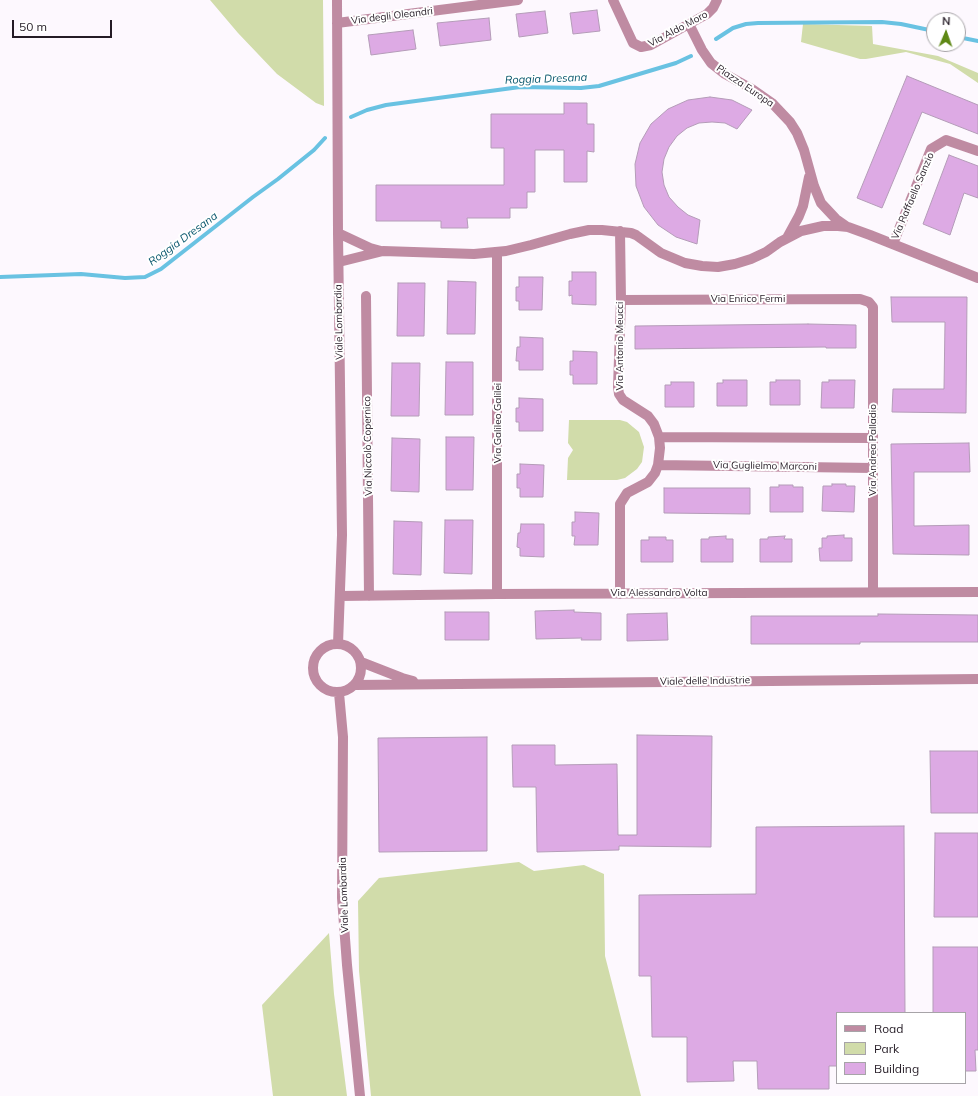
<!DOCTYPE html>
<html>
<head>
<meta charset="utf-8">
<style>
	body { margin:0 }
	#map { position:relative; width:978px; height:1096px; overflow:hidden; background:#fdf8fe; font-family:Mulish,sans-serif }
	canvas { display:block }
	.legend { position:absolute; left:836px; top:1012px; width:130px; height:72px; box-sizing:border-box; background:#fff; border:1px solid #a7a4a8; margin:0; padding:5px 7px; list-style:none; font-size:12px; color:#241b25 }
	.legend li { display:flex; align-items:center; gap:8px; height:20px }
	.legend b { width:20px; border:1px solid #a7a4a8 }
	.north { position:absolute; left:926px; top:12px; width:40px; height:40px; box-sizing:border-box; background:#fff; border:1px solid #a7a4a8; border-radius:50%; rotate:2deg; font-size:11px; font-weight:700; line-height:16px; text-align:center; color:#241b25 }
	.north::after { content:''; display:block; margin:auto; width:14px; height:18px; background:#5e8815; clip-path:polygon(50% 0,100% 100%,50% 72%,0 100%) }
	.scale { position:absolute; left:12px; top:20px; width:100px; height:18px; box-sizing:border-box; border:2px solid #241b25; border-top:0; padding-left:5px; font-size:12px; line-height:14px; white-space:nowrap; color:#241b25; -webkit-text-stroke:3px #fff; paint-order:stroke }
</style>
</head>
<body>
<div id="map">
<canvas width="978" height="1096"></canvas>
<ul class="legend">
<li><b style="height:5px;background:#bf8ba2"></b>Road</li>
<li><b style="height:11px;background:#d1dcaa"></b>Park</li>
<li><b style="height:11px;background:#ddaae4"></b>Building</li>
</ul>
<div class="north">N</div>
<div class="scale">50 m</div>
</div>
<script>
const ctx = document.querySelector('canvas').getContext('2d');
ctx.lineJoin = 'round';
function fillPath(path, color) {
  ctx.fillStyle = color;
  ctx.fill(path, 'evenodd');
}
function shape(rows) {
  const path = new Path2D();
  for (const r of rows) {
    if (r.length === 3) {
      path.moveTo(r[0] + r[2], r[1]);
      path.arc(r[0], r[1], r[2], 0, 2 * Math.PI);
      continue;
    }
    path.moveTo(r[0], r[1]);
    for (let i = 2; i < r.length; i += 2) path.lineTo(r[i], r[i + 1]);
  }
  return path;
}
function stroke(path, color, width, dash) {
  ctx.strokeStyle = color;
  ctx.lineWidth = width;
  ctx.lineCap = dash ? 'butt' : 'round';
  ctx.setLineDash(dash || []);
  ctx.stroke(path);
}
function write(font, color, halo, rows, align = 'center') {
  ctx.font = font + ' Mulish,sans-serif';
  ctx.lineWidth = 4;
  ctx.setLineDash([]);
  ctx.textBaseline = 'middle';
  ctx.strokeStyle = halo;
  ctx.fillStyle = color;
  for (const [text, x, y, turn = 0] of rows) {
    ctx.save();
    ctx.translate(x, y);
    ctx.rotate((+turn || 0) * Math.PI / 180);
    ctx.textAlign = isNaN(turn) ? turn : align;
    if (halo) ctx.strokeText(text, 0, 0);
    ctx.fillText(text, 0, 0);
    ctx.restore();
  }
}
fillPath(shape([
	[210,0,323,0,324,106,316,103,277,74,238,33],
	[803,24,872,26,873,44,938,56,978,73,978,83,950,64,906,52,866,59,860,59,801,42],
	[569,420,620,420,627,422,639,432,644,447,642,462,637,469,625,478,617,480,567,480,568,458,573,450,568,443],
	[519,862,534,871,584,865,604,874,605,956,641,1096,371,1096,359,971,358,901,379,878],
	[329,933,334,994,347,1096,273,1096,262,1005]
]), '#d1dcaa');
stroke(shape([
	[958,37,978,41],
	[716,39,733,28,746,24,758,23,882,22,901,24,934,31],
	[351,117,367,110,386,105,520,87,581,88,599,86,676,63,691,56],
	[0,277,81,274,125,278,145,277,161,269,253,197,278,179,314,150,325,138]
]), '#69c2e2', 4);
const building = shape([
	[597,10,600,31,573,34,570,13,597,10],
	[545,11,548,33,519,37,516,14,545,11],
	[489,18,491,40,440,46,437,23,489,18],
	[413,30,416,49,371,55,368,35,413,30],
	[907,76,978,105,978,134,922,112,882,208,857,198,907,76],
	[710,97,732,100,752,110,737,129,725,123,712,122,699,123,687,128,677,136,669,147,664,159,662,172,664,185,669,197,678,207,688,215,700,220,697,244,676,237,658,225,644,207,636,186,635,164,640,143,651,124,668,109,688,100,710,97],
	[564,103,587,103,587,124,594,124,594,152,587,151,587,182,564,182,564,150,535,150,535,192,527,192,527,208,510,208,510,218,467,218,468,228,441,228,441,221,376,221,376,185,504,185,504,148,491,148,491,114,564,114,564,103],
	[949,155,978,166,978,198,964,193,950,235,923,224,949,155],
	[572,272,596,272,596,305,572,304,572,295,569,296,569,281,572,281,572,272],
	[519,277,543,277,542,310,519,310,519,301,516,301,516,287,519,287,519,277],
	[448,281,476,282,475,334,447,334,448,281],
	[398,283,425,283,424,336,397,336,398,283],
	[891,297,967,297,966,413,892,412,893,389,944,389,945,322,892,322,891,297],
	[808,324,856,325,856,348,826,348,826,347,635,349,635,326,808,324],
	[520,337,543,338,543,370,519,370,519,361,516,361,517,347,520,347,520,337],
	[573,351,597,352,597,384,573,384,573,375,570,375,570,361,573,361,573,351],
	[446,362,473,362,473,415,445,415,446,362],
	[392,363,420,363,419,416,391,416,392,363],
	[723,380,747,380,747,406,717,406,717,383,723,383,723,380],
	[776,380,800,380,800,405,770,405,770,382,776,382,776,380],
	[829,380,855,380,854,408,821,408,822,382,829,382,829,380],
	[671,382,694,382,694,407,665,407,665,385,671,385,671,382],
	[519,398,543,399,543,431,519,431,519,422,516,422,516,408,519,408,519,398],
	[446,437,474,437,473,490,446,490,446,437],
	[392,438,420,439,419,492,391,491,392,438],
	[969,443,970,472,914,472,914,526,969,525,969,555,893,554,891,444,969,443],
	[520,464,544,465,543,497,520,497,520,488,517,488,517,474,520,474,520,464],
	[832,484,846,484,846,486,855,486,854,512,822,511,823,486,832,486,832,484],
	[779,485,793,485,793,487,803,487,803,512,770,512,770,487,779,487,779,485],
	[664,488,750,488,750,514,664,513,664,488],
	[575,512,599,513,598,545,574,545,575,536,572,536,572,522,575,522,575,512],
	[445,520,473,520,472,574,444,573,445,520],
	[394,521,422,522,421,575,393,574,394,521],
	[521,524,544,524,544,557,520,556,520,548,517,547,518,533,520,533,521,524],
	[844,535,844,538,852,538,852,561,820,561,819,548,822,548,822,538,827,538,827,536,844,535],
	[726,536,726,539,733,539,733,562,701,562,701,539,709,539,709,537,726,536],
	[785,536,784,539,792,539,792,562,760,562,760,539,768,539,768,537,785,536],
	[649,537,666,537,666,540,673,540,673,562,641,562,641,540,649,540,649,537],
	[574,610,574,612,601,613,601,640,581,640,582,638,536,639,535,611,574,610],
	[445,612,489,612,489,640,445,640,445,612],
	[667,613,668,640,627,641,627,614,667,613],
	[878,614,978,615,978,642,860,642,860,644,751,644,751,616,878,616,878,614],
	[637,735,712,736,711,847,619,846,619,850,537,852,536,787,513,787,512,745,555,745,555,765,617,764,618,835,637,835,637,735],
	[487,737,487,851,379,852,378,738,487,737],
	[930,751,978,751,978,813,931,813,930,751],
	[904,826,905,1013,837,1013,837,1066,829,1066,829,1089,758,1089,757,1061,733,1061,734,1081,687,1082,687,1037,652,1037,651,976,639,976,639,895,756,894,756,827,904,826],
	[935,833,978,833,978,917,934,917,935,833],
	[933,947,978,947,978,1050,975,1050,976,1071,965,1071,965,1013,933,1013,933,947]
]);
fillPath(building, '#ddaae4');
stroke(building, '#b49cb8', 1);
stroke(shape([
	[337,0,338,233,342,535,338,644],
	[613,0,633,43,641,47,651,45,707,14,713,8,717,0],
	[337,23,518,0],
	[689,24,702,50,711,63,725,74,752,89,772,103,790,122,797,133,804,150,814,186,821,203,836,219,846,226],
	[338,233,370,248,381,251],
	[787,238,799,216,803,206,809,177],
	[893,244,931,149,946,140,978,151],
	[497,252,497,594],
	[339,262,383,251,474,254,506,251,531,245,570,234,589,230,602,230,631,233,636,235,661,253,685,263,702,266,718,267,735,264,751,259,766,252,780,242,801,231,823,226,838,226,848,227,870,235,978,278],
	[366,296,369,596],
	[621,300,860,299,869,302,873,307,873,592],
	[659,437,873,438],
	[658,465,873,468],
	[620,594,620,504,627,493,648,482,655,473,658,465,660,448,659,437,654,424,648,416,623,400,619,394,618,387,621,300,620,231],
	[340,596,497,594,978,592],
	[337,668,24],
	[361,662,402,678,413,681],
	[355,685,978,679],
	[339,693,343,737,342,898,347,965,360,1096]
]), '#bf8ba2', 10);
write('10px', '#241b25', '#fff', [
	["Via degli Oleandri",392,16,-7],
	["Via Aldo Moro",678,29,-28],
	["Piazza Europa",745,86,34],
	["Via Raffaello Sanzio",913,196,-67],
	["Via Enrico Fermi",748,299],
	["Viale Lombardia",339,322,-91],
	["Via Antonio Meucci",620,346,-90],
	["Via Galileo Galilei",498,423,-90],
	["Via Niccolò Copernico",368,446,-91],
	["Via Andrea Palladio",873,450,-90],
	["Via Guglielmo Marconi",765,466,1],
	["Via Alessandro Volta",659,593],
	["Viale delle Industrie",705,681,-1],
	["Viale Lombardia",344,895,-92]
]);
write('italic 11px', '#06556b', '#fff', [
	["Roggia Dresana",546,79,-2],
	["Roggia Dresana",183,239,-36]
]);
</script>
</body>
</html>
